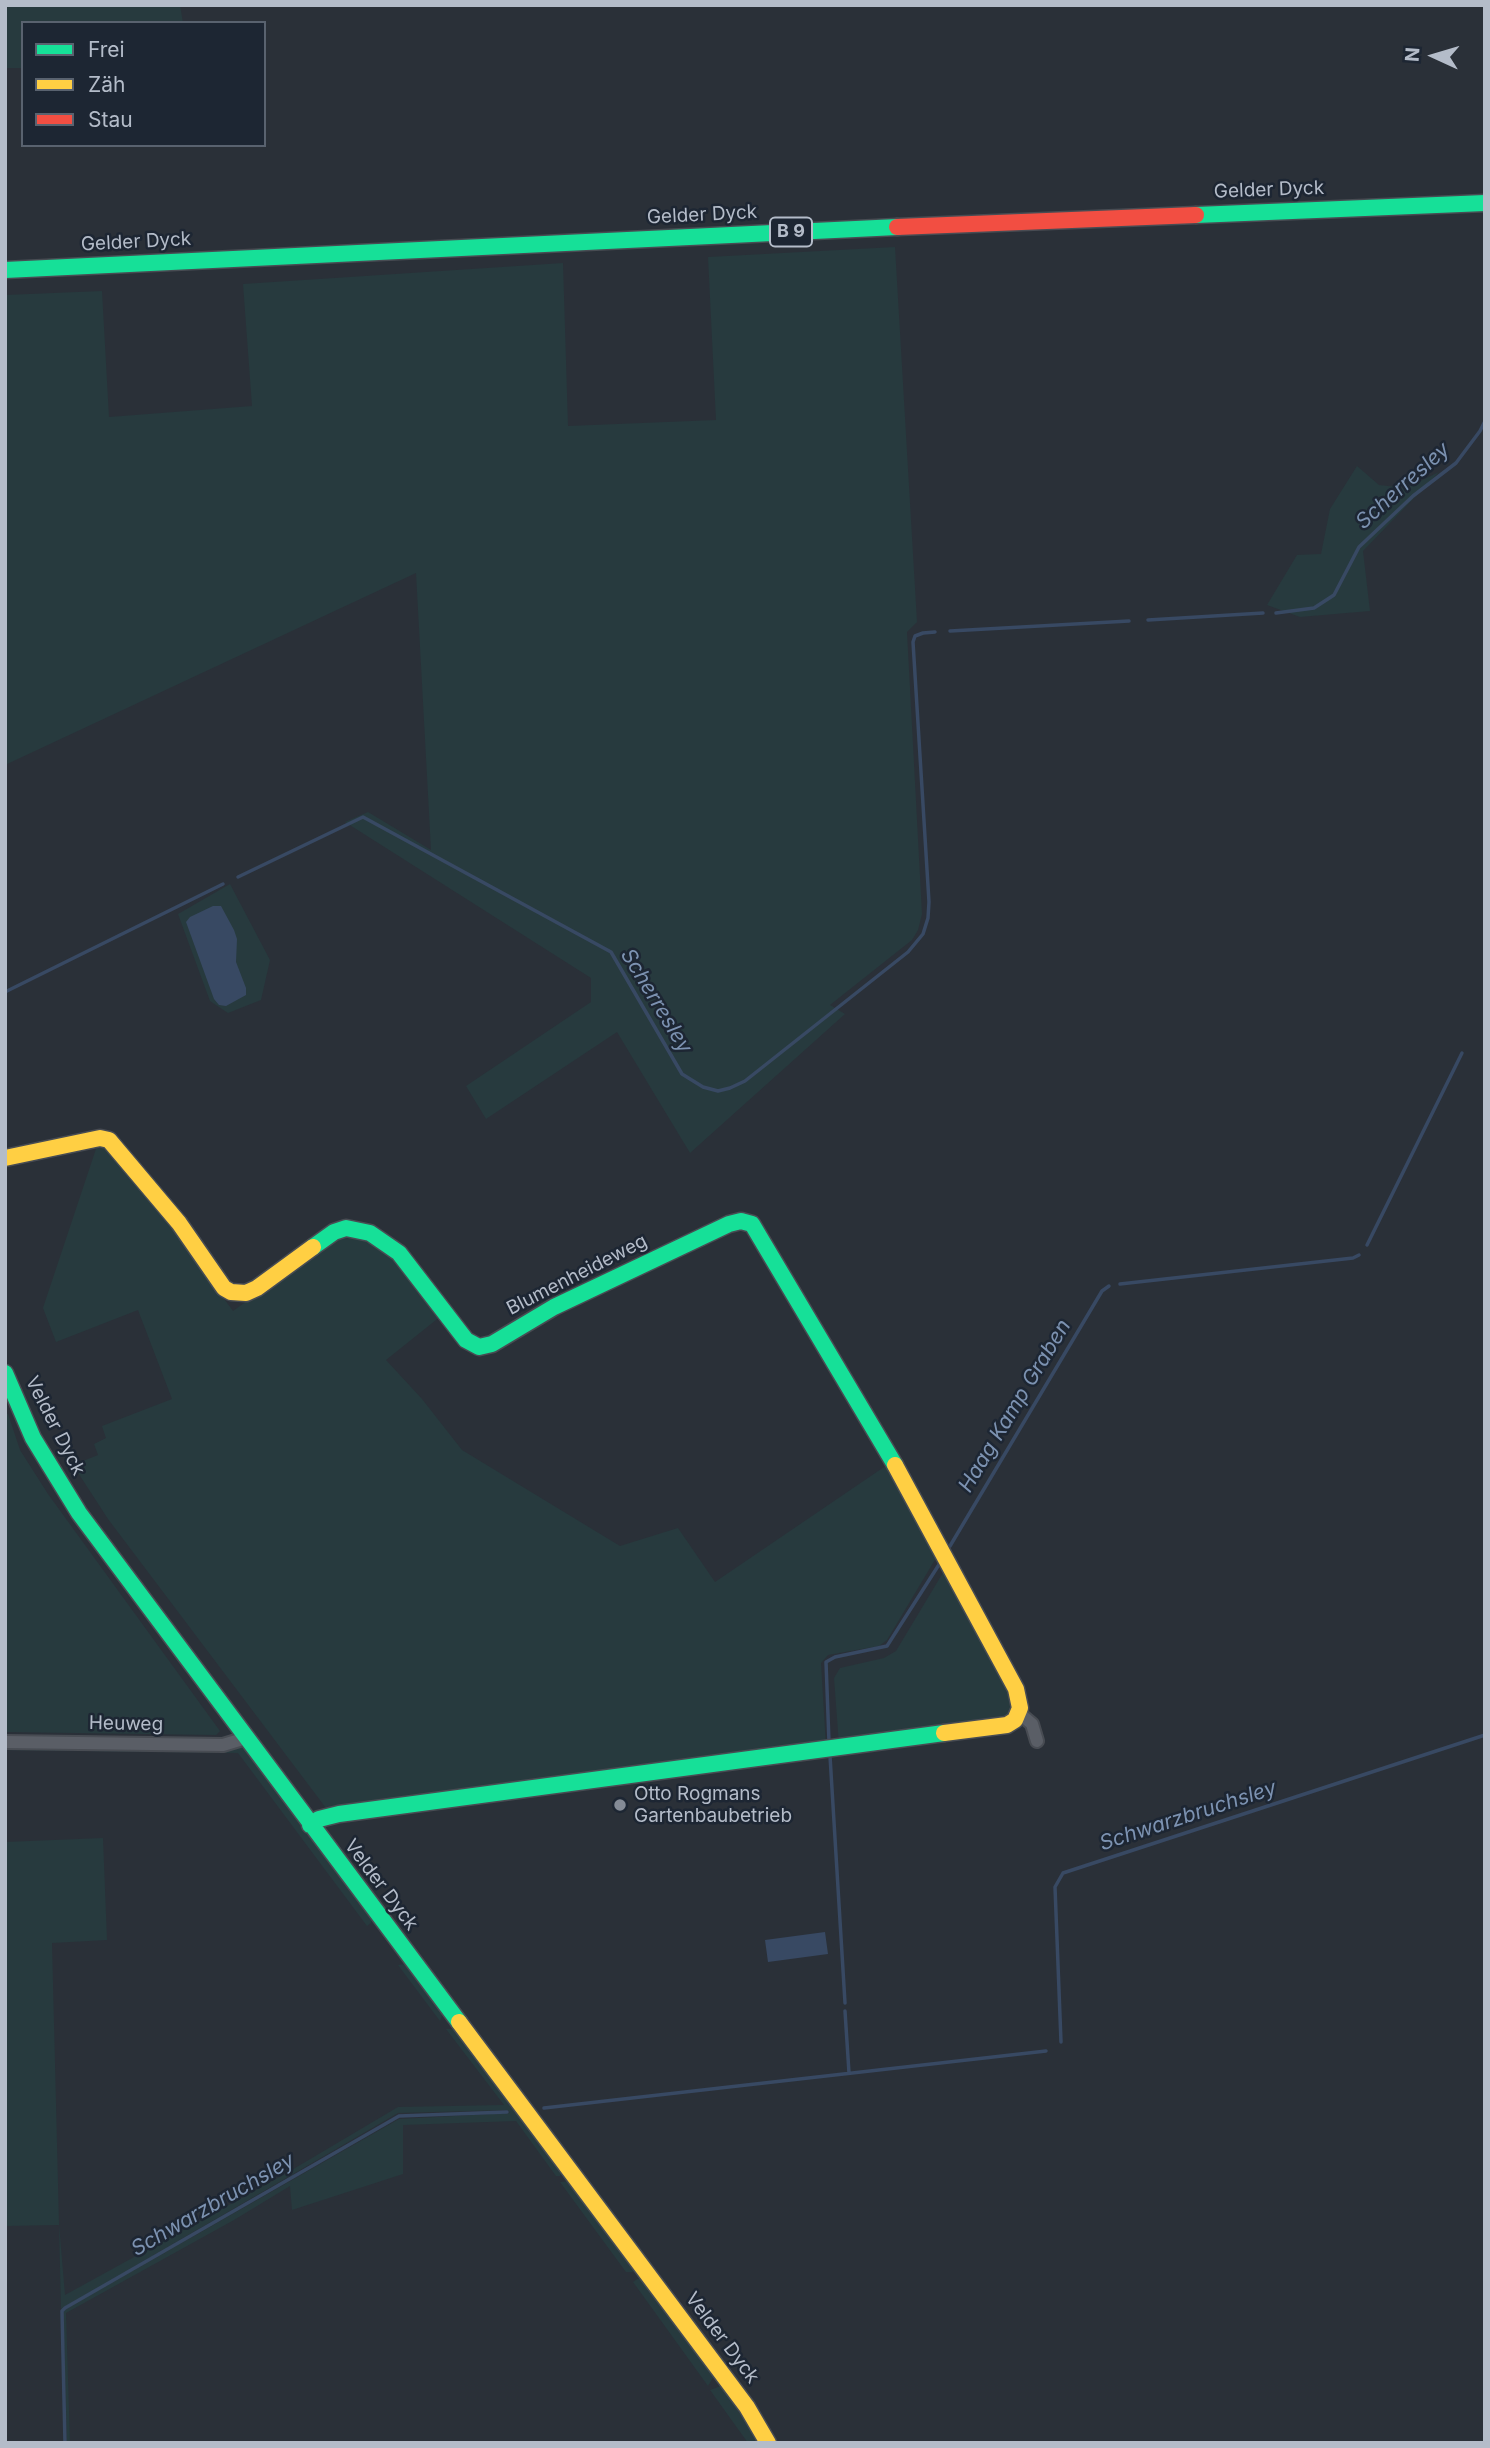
<!DOCTYPE html>
<html>
<head>
<meta charset="utf-8">
<style>
	body { margin:0 }
	#map { position:relative; width:1490px; height:2448px; overflow:hidden; background:#2a3038; font-family:Inter,sans-serif }
	canvas { display:block }
	.frame { position:absolute; inset:0; border:7px solid #b4bcc9; pointer-events:none }
	.legend { position:absolute; left:21px; top:21px; width:245px; height:126px; box-sizing:border-box; background:#1d2633; border:2px solid #59626f; margin:0; padding:9px 12px; list-style:none; font-size:21px; color:#b4bcc9 }
	.legend li { display:flex; align-items:center; gap:14px; height:35px }
	.legend b { width:35px; border:2px solid #59626f }
	.north { position:absolute; left:1399px; top:21px; width:70px; height:70px; -webkit-text-stroke:5px #1d2633; paint-order:stroke; rotate:274deg; font-size:19px; font-weight:700; line-height:28px; text-align:center; color:#b4bcc9 }
	.north::after { content:''; display:block; margin:auto; width:24px; height:32px; background:#b4bcc9; clip-path:polygon(50% 0,100% 100%,50% 72%,0 100%) }
</style>
</head>
<body>
<div id="map">
<canvas width="1490" height="2448"></canvas>
<div class="frame"></div>
<ul class="legend">
<li><b style="height:9px;background:#16e098"></b>Frei</li>
<li><b style="height:9px;background:#ffcf43"></b>Zäh</li>
<li><b style="height:9px;background:#f24e42"></b>Stau</li>
</ul>
<div class="north">N</div>
</div>
<script>
const ctx = document.querySelector('canvas').getContext('2d');
ctx.lineJoin = 'round';
function fillPath(path, color) {
  ctx.fillStyle = color;
  ctx.fill(path, 'evenodd');
}
function shape(rows) {
  const path = new Path2D();
  for (const r of rows) {
    path.moveTo(r[0], r[1]);
    for (let i = 2; i < r.length; i += 2) path.lineTo(r[i], r[i + 1]);
  }
  return path;
}
function stroke(path, color, width, dash) {
  ctx.strokeStyle = color;
  ctx.lineWidth = width;
  ctx.lineCap = dash ? 'butt' : 'round';
  ctx.setLineDash(dash || []);
  ctx.stroke(path);
}
function write(font, color, halo, rows, align = 'center') {
  ctx.font = font + ' Inter,sans-serif';
  ctx.lineWidth = 5;
  ctx.setLineDash([]);
  ctx.textBaseline = 'middle';
  ctx.strokeStyle = halo;
  ctx.fillStyle = color;
  for (const [text, x, y, turn = 0] of rows) {
    ctx.save();
    ctx.translate(x, y);
    ctx.rotate((+turn || 0) * Math.PI / 180);
    ctx.textAlign = isNaN(turn) ? turn : align;
    if (halo) ctx.strokeText(text, 0, 0);
    ctx.fillText(text, 0, 0);
    ctx.restore();
  }
}
fillPath(shape([
	[5,5,180,5,183,23,23,23,23,68,5,68],
	[895,247,917,622,907,632,922,914,918,930,912,940,830,1005,845,1014,690,1153,617,1032,486,1119,466,1086,591,1002,591,978,345,822,368,812,431,850,416,573,5,765,5,295,102,291,109,417,252,406,243,284,563,263,568,426,716,420,708,257],
	[1357,466,1379,485,1406,488,1439,472,1363,551,1370,611,1300,617,1267,605,1297,555,1321,554,1330,509],
	[230,884,270,960,261,1000,228,1013,210,1001,178,914],
	[98,1143,112,1153,170,1225,233,1311,332,1240,348,1234,386,1246,441,1316,386,1360,422,1399,462,1450,620,1546,678,1528,715,1582,890,1463,939,1553,887,1640,879,1646,828,1655,821,1663,826,1747,329,1812,108,1519,73,1465,98,1455,94,1444,106,1438,102,1426,172,1399,138,1310,56,1342,43,1308],
	[5,1414,8,1414,20,1450,48,1494,220,1731,216,1735,5,1732],
	[947,1566,971,1612,1013,1704,1010,1717,839,1745,834,1678,840,1668,884,1658,896,1651],
	[5,1745,239,1746,245,1748,372,1918,371,1923,367,1926,238,1753,5,1750],
	[103,1838,107,1940,52,1943,59,2224,65,2295,285,2174,398,2107,504,2105,446,2029,454,2029,562,2172,560,2176,556,2176,516,2121,403,2125,403,2174,292,2210,290,2186,234,2220,66,2313,70,2443,67,2443,63,2312,66,2309,399,2119,510,2113,508,2110,398,2113,61,2309,59,2225,5,2226,5,1842],
	[405,1964,443,2013,440,2021,398,1965],
	[570,2181,636,2270,632,2272,626,2272,560,2182],
	[637,2279,643,2279,714,2376,708,2386,633,2282],
	[721,2386,760,2443,748,2443,710,2390]
]), '#273a3e');
fillPath(shape([
	[213,906,221,906,234,930,237,939,236,962,246,988,246,995,226,1006,219,1005,214,999,186,922,190,917],
	[825,1932,828,1954,768,1962,765,1940]
]), '#384963');
stroke(shape([
	[1276,613,1314,608,1334,595,1359,547,1413,496,1456,463,1480,431,1485,421],
	[1148,620,1263,613],
	[950,631,1129,621],
	[238,877,363,817,611,952,682,1074,703,1087,718,1091,730,1088,745,1081,908,952,923,934,928,918,929,902,913,642,915,636,923,633,935,632],
	[5,992,223,884],
	[1367,1245,1462,1053],
	[1120,1284,1353,1258,1359,1255],
	[950,1546,1102,1291,1109,1286],
	[829,1742,826,1662,835,1657,887,1646,940,1563],
	[830,1756,845,2003],
	[845,2011,849,2073],
	[1061,2042,1055,1887,1063,1873,1485,1735],
	[544,2108,1046,2051],
	[65,2443,62,2311,65,2308,399,2116,507,2112]
]), '#384963', 3.5);
const street = shape([
	[1019,1713,1032,1724,1037,1741],
	[5,1742,223,1745,246,1738]
]);
const fast = shape([
	[1196,215,1485,203],
	[5,270,897,227],
	[313,1247,334,1232,346,1228,370,1233,399,1253,466,1340,479,1347,492,1344,554,1307,729,1224,741,1221,752,1224,895,1465],
	[5,1373,33,1438,79,1513,459,2022],
	[310,1825,319,1819,339,1814,944,1733]
]);
const slow = shape([
	[5,1158,100,1138,109,1140,179,1223,224,1288,231,1292,246,1293,257,1288,313,1247],
	[895,1465,1016,1689,1020,1708,1015,1720,1007,1725,944,1733],
	[459,2022,747,2407,768,2443]
]);
const jam = shape([
	[897,227,1196,215]
]);
stroke(street, '#484c53', 16);
stroke(fast, '#484c53', 19);
stroke(slow, '#484c53', 19);
stroke(jam, '#484c53', 19);
stroke(street, '#5a5e66', 12);
stroke(fast, '#16e098', 16);
stroke(slow, '#ffcf43', 16);
stroke(jam, '#f24e42', 16);
for (const [x, y, r, color] of [
	[620,1805,7,"#848b96"]
]) {
  const dot = new Path2D();
  dot.arc(x, y, r, 0, 2 * Math.PI);
  ctx.fillStyle = color;
  ctx.fill(dot);
  stroke(dot, '#1d2633', 2.5);
}
for (const [x, y, w] of [
	[791,232,42]
]) {
  const box = new Path2D();
  box.roundRect(x - w / 2, y - 14.5, w, 29, 5);
  ctx.fillStyle = '#1d2633';
  ctx.fill(box);
  stroke(box, '#b4bcc9', 2);
}
write('bold 18px', '#b4bcc9', null, [
	["B 9",791,232]
]);
write('19px', '#b4bcc9', '#1d2633', [
	["Gelder Dyck",1269,190,-2],
	["Gelder Dyck",702,215,-3],
	["Gelder Dyck",136,242,-3],
	["Blumenheideweg",577,1275,-27],
	["Velder Dyck",55,1426,63],
	["Heuweg",126,1724,1],
	["Velder Dyck",381,1885,53],
	["Velder Dyck",722,2338,53]
]);
write('19px', '#b4bcc9', '#1d2633', [
	["Otto Rogmans",634,1794],
	["Gartenbaubetrieb",634,1816]
], 'left');
write('italic 21px', '#7c92b1', '#1d2633', [
	["Scherresley",1403,486,-42],
	["Scherresley",656,1001,59],
	["Haag Kamp Graben",1015,1406,-59],
	["Schwarzbruchsley",1188,1816,-18],
	["Schwarzbruchsley",213,2205,-30]
]);
</script>
</body>
</html>
